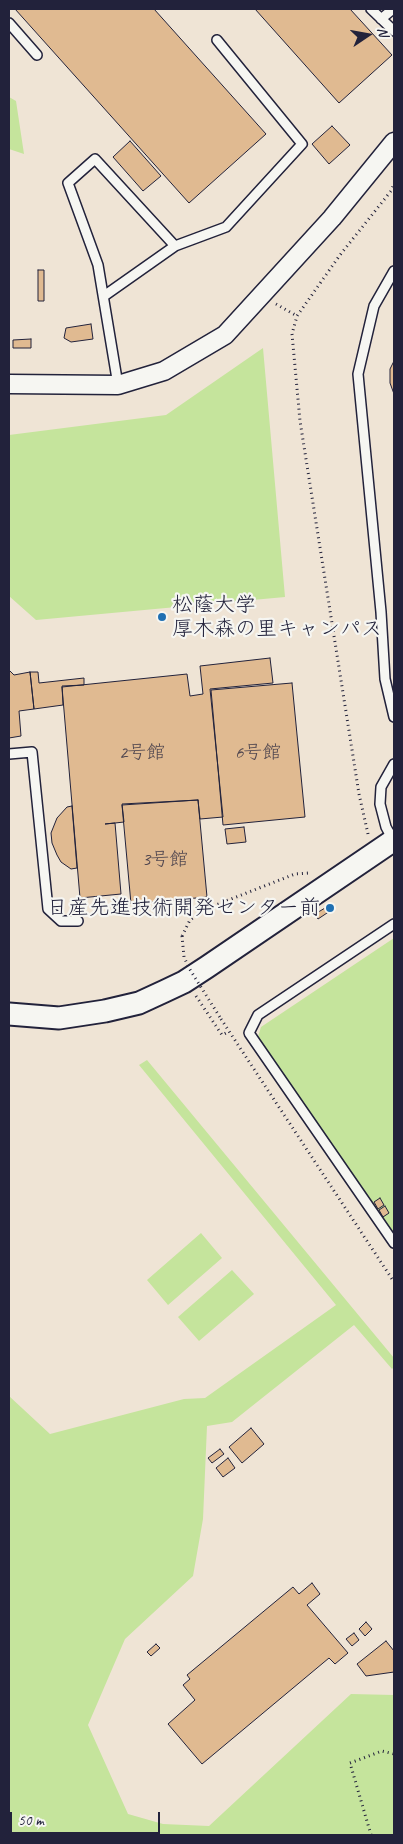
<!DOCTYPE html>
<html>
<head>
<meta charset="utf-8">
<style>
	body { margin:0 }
	#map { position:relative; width:403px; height:1844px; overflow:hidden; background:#efe4d5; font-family:Caveat,sans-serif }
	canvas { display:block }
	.frame { position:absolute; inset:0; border:10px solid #22223b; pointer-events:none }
	.north { position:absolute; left:343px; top:10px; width:50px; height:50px; -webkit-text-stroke:4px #f6f6f2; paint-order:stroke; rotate:78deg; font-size:14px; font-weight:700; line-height:20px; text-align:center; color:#22223b }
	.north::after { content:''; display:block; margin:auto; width:18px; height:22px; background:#22223b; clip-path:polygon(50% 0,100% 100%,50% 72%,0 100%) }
	.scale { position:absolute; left:10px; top:1812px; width:150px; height:22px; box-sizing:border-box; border:2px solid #22223b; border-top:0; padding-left:6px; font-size:15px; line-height:18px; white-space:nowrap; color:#22223b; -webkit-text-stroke:4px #f6f6f2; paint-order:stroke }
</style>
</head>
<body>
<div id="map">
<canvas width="403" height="1844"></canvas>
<div class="frame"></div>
<div class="north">N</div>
<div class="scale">50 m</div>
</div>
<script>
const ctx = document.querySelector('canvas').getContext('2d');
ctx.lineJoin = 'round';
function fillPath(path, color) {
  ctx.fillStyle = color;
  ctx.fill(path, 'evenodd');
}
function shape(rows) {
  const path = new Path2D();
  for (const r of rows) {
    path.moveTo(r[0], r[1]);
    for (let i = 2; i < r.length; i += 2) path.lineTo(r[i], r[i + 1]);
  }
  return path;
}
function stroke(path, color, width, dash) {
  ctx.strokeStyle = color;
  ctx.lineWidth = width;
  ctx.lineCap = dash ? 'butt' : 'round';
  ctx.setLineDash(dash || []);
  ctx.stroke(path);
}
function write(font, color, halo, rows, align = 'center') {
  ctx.font = font + ' Caveat,"Klee One",sans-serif';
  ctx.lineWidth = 4.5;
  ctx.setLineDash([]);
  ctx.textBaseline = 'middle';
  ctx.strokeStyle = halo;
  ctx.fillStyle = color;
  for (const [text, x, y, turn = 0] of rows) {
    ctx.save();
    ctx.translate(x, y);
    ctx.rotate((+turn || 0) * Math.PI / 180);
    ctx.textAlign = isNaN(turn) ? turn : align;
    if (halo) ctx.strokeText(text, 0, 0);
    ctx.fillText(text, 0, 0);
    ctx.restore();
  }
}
fillPath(shape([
	[9,97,16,101,24,154,9,149],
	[263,348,285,597,36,620,9,596,9,435,166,415],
	[394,938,394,1235,257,1040,261,1027],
	[147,1060,394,1358,394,1367,392,1369,354,1325,232,1422,207,1426,203,1519,193,1576,125,1639,88,1725,128,1814,163,1824,209,1826,351,1694,394,1695,394,1835,9,1835,9,1396,50,1434,184,1399,205,1398,336,1305,139,1065],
	[201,1233,222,1258,168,1305,147,1280],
	[232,1270,254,1294,199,1341,178,1317]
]), '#c5e49c');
const building = shape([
	[15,9,154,9,266,134,189,203,15,9],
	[255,9,350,9,392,55,339,103,255,9],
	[332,126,350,145,329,164,312,144,332,126],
	[130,141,161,176,143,191,113,157,130,141],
	[38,270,44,270,44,301,38,301,38,270],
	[91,324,93,339,71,342,64,338,66,328,91,324],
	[31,339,31,348,13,348,13,340,31,339],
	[394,361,394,394,390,383,390,369,394,361],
	[270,658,273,683,210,689,223,817,200,819,198,800,122,804,124,822,115,823,105,824,115,823,121,894,80,898,62,687,187,674,190,696,203,694,200,666,270,658],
	[9,670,14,675,30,672,34,709,19,711,21,736,9,738,9,670],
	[30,672,38,672,39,683,84,678,84,685,62,686,63,705,34,709,30,672],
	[292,683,305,817,223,825,211,690,292,683],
	[198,800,207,897,131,904,122,805,198,800],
	[72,806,77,868,71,869,61,862,57,855,52,843,51,833,57,818,67,807,72,806],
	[244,827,246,842,227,844,225,829,244,827],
	[330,905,333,909,318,919,315,914,330,905],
	[380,1198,384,1205,378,1209,374,1202,380,1198],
	[385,1206,389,1213,383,1217,379,1210,385,1206],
	[251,1428,264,1444,242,1463,229,1447,251,1428],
	[220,1449,224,1454,212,1463,208,1458,220,1449],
	[228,1458,235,1468,223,1477,216,1468,228,1458],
	[312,1583,320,1594,307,1605,348,1653,335,1664,329,1658,202,1764,168,1724,195,1700,183,1685,190,1679,187,1675,293,1587,299,1594,312,1583],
	[366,1622,372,1629,365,1636,359,1629,366,1622],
	[354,1633,359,1640,352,1646,346,1639,354,1633],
	[386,1641,394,1651,394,1672,366,1676,357,1664,386,1641],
	[156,1644,160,1648,151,1656,147,1652,156,1644]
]);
fillPath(building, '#e0ba91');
stroke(building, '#22223b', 1);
const service = shape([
	[371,9,394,31],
	[381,19,393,9],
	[9,23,37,55],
	[394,271,374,306,358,374,381,612,385,679,394,717],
	[104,296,175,246,226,227,302,144,217,40],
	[118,385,98,265,68,183,95,159,175,246],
	[9,754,32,752,48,909,61,921,78,921],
	[393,840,386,827,380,804,381,787,394,764],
	[394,924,258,1015,249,1033,394,1243]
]);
const minor = shape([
	[9,384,118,385,164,371,225,335,332,218,394,142]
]);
const tertiary = shape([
	[9,1014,59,1018,105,1011,139,1003,165,991,184,982,207,967,394,840]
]);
stroke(service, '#22223b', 12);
stroke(minor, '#22223b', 21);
stroke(tertiary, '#22223b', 25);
stroke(shape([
	[276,304,297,316],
	[368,834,359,794,300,421,292,334,297,316,340,255,391,191,394,184],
	[182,936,190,920,203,910,295,874,309,873],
	[196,996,222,1035,228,1032],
	[221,1019,394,1282],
	[371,1835,350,1763,382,1751,394,1754]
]), '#22223b', 3, [1, 4]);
stroke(service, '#f6f6f2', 9);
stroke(minor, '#f6f6f2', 18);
stroke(tertiary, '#f6f6f2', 21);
stroke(shape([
	[182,936,184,957,189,968,221,1019]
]), '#22223b', 3, [1, 4]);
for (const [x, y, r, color] of [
	[162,617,5,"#1f6fb2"],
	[330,908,5,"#1f6fb2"]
]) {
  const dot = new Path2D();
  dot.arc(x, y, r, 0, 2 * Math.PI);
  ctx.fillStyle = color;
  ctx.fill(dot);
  stroke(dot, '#f6f6f2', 2);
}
write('19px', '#524850', null, [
	["2号館",142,753],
	["6号館",258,753],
	["3号館",165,860]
]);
write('21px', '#22223b', '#f6f6f2', [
	["松蔭大学",172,605],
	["厚木森の里キャンパス",172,629],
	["日産先進技術開発センター前",320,908,"right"]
], 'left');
</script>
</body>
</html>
